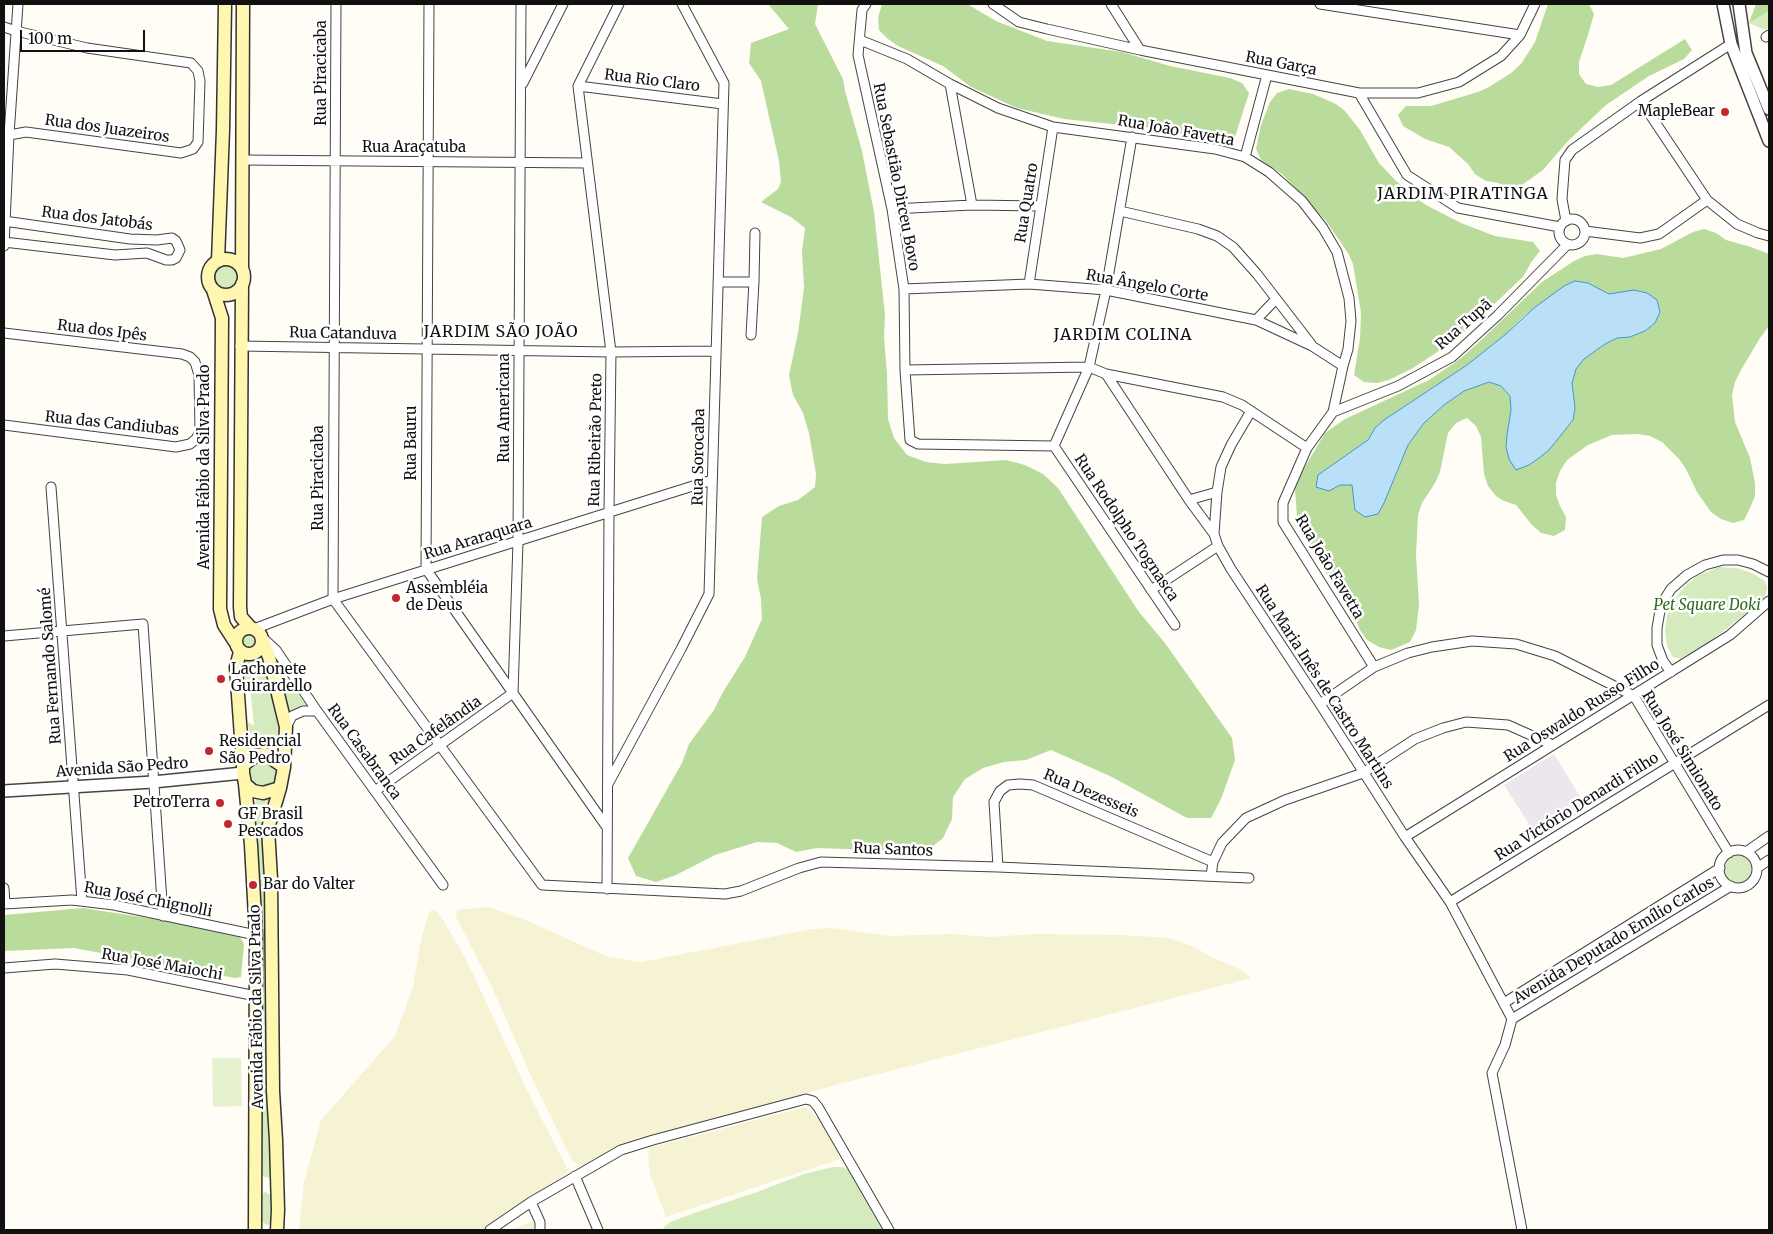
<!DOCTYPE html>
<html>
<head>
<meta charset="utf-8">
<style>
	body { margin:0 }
	#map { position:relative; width:1773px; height:1234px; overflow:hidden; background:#fffdf5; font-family:Merriweather,serif }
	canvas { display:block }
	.frame { position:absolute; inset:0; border:5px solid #111; pointer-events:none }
	.scale { position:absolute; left:20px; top:30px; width:125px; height:22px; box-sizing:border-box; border:2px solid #111; border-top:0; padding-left:6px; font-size:15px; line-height:18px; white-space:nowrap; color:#111; -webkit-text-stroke:4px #fff; paint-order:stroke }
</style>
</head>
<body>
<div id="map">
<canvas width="1773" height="1234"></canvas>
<div class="frame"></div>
<div class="scale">100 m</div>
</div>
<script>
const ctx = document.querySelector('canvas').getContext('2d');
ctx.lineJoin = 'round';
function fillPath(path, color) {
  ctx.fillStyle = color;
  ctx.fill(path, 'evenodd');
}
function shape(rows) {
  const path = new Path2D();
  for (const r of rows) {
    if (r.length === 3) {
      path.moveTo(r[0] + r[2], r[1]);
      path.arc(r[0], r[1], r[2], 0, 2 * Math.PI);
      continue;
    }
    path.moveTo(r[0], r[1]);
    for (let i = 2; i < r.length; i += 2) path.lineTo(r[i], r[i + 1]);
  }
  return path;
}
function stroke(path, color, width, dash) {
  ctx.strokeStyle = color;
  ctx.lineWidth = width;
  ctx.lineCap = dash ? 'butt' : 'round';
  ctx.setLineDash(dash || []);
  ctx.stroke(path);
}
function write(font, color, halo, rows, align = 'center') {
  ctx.font = font + ' Merriweather,serif';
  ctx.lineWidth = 5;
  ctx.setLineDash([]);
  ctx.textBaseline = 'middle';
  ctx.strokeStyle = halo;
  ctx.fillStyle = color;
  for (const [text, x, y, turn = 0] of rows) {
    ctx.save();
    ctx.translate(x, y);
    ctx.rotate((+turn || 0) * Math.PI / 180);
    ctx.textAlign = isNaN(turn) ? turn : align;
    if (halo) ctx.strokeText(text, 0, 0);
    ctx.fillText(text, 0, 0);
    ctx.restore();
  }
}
fillPath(shape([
	[1554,754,1587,808,1538,838,1504,785]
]), '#eee6ef');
fillPath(shape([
	[488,907,528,921,608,957,641,962,812,929,832,928,889,936,953,934,989,937,1037,934,1121,935,1168,938,1195,947,1209,956,1241,970,1251,978,832,1086,626,1144,582,1167,572,1160,535,1085,492,987,456,917,457,910],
	[434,909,442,918,466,959,526,1088,568,1170,567,1173,482,1230,299,1230,304,1182,321,1120,395,1036,413,987,421,940,429,912],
	[805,1107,819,1119,835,1146,840,1159,666,1217,650,1174,648,1160,649,1148],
	[533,1221,537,1230,512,1230,516,1228]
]), '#f6f3d4');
fillPath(shape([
	[1769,11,1769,27,1765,30,1749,23],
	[225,277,13],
	[1719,567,1737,568,1752,573,1765,581,1767,588,1765,596,1756,606,1709,642,1680,659,1673,657,1667,646,1665,631,1667,616,1671,604,1683,588,1697,576],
	[248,641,8],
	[259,654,267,670,276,703,280,733,279,753,265,748,250,750,248,722,254,726,250,686,245,680,244,659,252,658],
	[283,671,307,706,295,709,288,714,280,673],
	[263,774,14],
	[269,795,271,798,264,806,262,831,266,934,266,1092,271,1140,271,1178,260,1176,260,936,255,806,256,798],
	[1738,869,14],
	[833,1167,842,1167,849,1170,854,1176,885,1230,663,1230,664,1227,670,1222,700,1211,757,1192,804,1174],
	[265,1192,271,1195,273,1221,268,1225,261,1222,261,1195]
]), '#d5ebbd');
fillPath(shape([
	[768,4,818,4,815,24,843,79,845,91,862,151,874,212,885,315,884,337,887,374,888,419,894,438,907,455,926,462,945,464,1006,460,1025,465,1043,474,1058,488,1139,612,1165,643,1232,738,1235,760,1221,799,1211,818,1187,818,1110,776,1051,750,1026,760,1004,762,983,768,965,779,953,797,952,819,943,838,926,852,817,848,796,852,777,843,757,842,715,855,676,875,656,882,636,876,628,858,682,763,689,744,714,710,723,692,745,657,762,619,761,599,757,579,762,517,779,506,798,500,815,487,816,474,809,433,803,413,793,395,789,375,798,333,804,288,802,251,805,228,791,217,761,202,778,189,781,182,779,161,761,81,749,63,751,43,789,29],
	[882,4,967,4,996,21,1047,41,1122,52,1170,66,1230,78,1242,83,1249,93,1235,137,1224,143,1200,136,1175,134,1151,128,1064,119,1017,108,971,87,943,66,898,46,888,39,879,30,878,18],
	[1548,4,1589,4,1594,14,1587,38,1579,62,1579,74,1586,84,1598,87,1611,85,1685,39,1692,50,1684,59,1649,76,1606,105,1568,141,1543,170,1522,185,1510,188,1498,183,1486,181,1475,174,1468,164,1449,147,1425,139,1403,126,1398,115,1406,106,1431,106,1478,92,1489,87,1511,73,1521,64,1535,42],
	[1756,4,1769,4,1769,11,1749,23],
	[1289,89,1313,94,1336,104,1345,111,1360,130,1379,163,1396,181,1426,205,1461,223,1495,236,1533,242,1540,251,1532,261,1523,277,1457,339,1413,368,1389,380,1377,383,1364,382,1354,375,1360,338,1361,313,1353,264,1348,253,1326,221,1282,174,1261,160,1256,149,1261,125,1270,102,1277,93],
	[1704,229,1716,233,1726,240,1751,247,1769,254,1769,326,1760,338,1741,370,1735,382,1732,395,1735,422,1750,458,1755,483,1755,496,1750,508,1744,520,1733,523,1721,519,1711,512,1697,492,1686,469,1679,459,1662,442,1650,436,1637,434,1612,435,1588,445,1567,460,1560,471,1556,483,1556,495,1560,506,1566,517,1565,530,1554,536,1541,533,1532,525,1516,505,1504,501,1496,496,1488,486,1484,474,1481,437,1476,426,1467,418,1456,423,1448,433,1440,472,1435,483,1422,503,1418,515,1416,555,1419,605,1416,630,1410,642,1391,650,1379,647,1367,640,1360,630,1354,616,1319,562,1300,528,1297,516,1295,489,1299,477,1325,433,1345,419,1429,380,1460,359,1479,342,1542,282,1574,261,1585,256,1597,254,1623,258,1661,249,1693,232],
	[1575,281,1588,283,1609,294,1634,290,1647,293,1660,312,1655,323,1645,331,1630,337,1617,338,1605,344,1584,359,1576,369,1572,383,1575,408,1573,420,1549,450,1539,458,1529,465,1509,459,1506,447,1507,435,1511,410,1510,396,1501,386,1489,382,1464,391,1444,405,1424,423,1408,445,1384,503,1352,485,1340,485,1317,487,1318,475,1368,440,1375,428,1384,420,1467,365,1506,334,1524,316],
	[83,908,161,920,240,937,244,944,241,977,235,978,74,948,4,951,4,915]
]), '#b9dc9c');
fillPath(shape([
	[212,1058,241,1058,242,1106,213,1107]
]), '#e6f2cf');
const water = shape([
	[1575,281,1588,283,1609,294,1634,290,1647,293,1657,300,1660,312,1655,323,1645,331,1630,337,1617,338,1605,344,1584,359,1576,369,1572,383,1575,408,1573,420,1549,450,1539,458,1529,465,1516,470,1509,459,1506,447,1507,435,1511,410,1510,396,1501,386,1489,382,1464,391,1444,405,1424,423,1408,445,1384,503,1378,514,1365,517,1355,510,1352,485,1340,485,1329,491,1316,487,1318,475,1368,440,1375,428,1384,420,1467,365,1506,334,1534,308,1564,286,1575,281]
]);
fillPath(water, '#b9e0f7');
stroke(water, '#3f96cf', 1);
const minor = shape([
	[336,4,333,599,542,885,725,894,741,891,799,868,821,862,998,867,1249,878],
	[429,4,426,569,606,826],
	[866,4,862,10,858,55,892,209,904,289,905,370,910,440,918,444,1054,446],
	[993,4,1019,22,1047,29,1140,50,1359,93,1418,93,1459,82,1501,56,1520,35,1535,4],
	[1111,4,1140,50],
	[1320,4,1520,35],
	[4,27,16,31,87,48,191,63,198,71,200,81,198,142,193,149,181,153,26,132,9,135,4,134],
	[1766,37,1769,35],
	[860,40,907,59,950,84,998,108,1053,127,1215,149,1245,157,1269,172,1302,201,1323,228,1337,252,1349,298,1351,321,1348,349,1343,366,1333,412,1307,448,1283,503,1283,522,1374,667],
	[523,83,563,4],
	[950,84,972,205],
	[578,86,723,104],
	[1359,93,1407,175,1458,208,1560,227],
	[1641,101,1707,200,1737,224,1758,233,1769,236],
	[1245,157,1267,75],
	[242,160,587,163],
	[892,209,972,205,1040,206],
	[1120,211,1198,229,1217,236,1233,247,1257,274,1311,344],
	[1572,232,13],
	[4,221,130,239,157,240,172,238,176,241,180,250,176,258,172,260,166,260,147,253,115,255,4,242],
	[1566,221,1562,199,1565,160,1572,150,1641,101,1731,44],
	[1585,231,1640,238,1659,234,1707,200],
	[4,246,9,135,18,4],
	[718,282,754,282,755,233],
	[1029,284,1053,127],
	[904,289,1029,284,1106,290,1256,320,1312,346,1343,366],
	[1256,320,1276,299],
	[4,333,182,354,190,357,195,362,199,375,200,432,196,439,190,444,176,447,4,425],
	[751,335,754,282],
	[240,346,611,352,716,351],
	[905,370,1089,367,1106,374,1223,397,1242,405,1307,448],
	[1106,374,1189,500,1214,534,1218,546,1231,569,1320,704,1405,837,1450,902,1512,1019],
	[1333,412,1398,386,1452,357,1498,315,1568,244],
	[1054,446,1089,367,1106,290,1132,137],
	[1054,446,1175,625],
	[51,487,82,901],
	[1189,500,1217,492],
	[1214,534,1217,492,1221,467,1231,445,1251,411],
	[1151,590,1218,546],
	[254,629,333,599,712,480],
	[4,636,143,624,163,916],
	[264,639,276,650,317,711,443,885],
	[1671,672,1663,661,1657,645,1657,628,1661,605,1671,589,1687,575,1705,565,1723,560,1738,560,1753,564,1769,572],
	[1320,704,1374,667,1408,653,1432,647,1472,641,1516,644,1555,656,1634,696,1729,853],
	[286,727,292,716,303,711,317,711],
	[608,784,681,649,709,594,724,83,682,4],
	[375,791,513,693,518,542,521,4],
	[1405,837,1730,635,1769,601],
	[1738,869,19],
	[1746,852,1769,836],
	[998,867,994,802,1000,791,1008,785,1020,784,1033,785,1213,862],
	[1757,868,1769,860],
	[1211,876,1213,862,1222,843,1246,818,1285,800,1363,773,1415,739,1443,728,1466,722,1508,725,1553,745],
	[4,888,5,904],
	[607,889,609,511,611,352,578,86,619,4],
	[1450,902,1769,705],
	[4,904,72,900,114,905,256,935],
	[4,968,55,964,128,970,256,996],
	[1504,1003,1720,868],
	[1512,1019,1731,886],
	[1512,1019,1505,1045,1492,1073,1522,1230],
	[575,1176,598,1230],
	[531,1202,540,1222,540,1230],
	[490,1230,531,1202,621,1150,653,1140,806,1099,813,1101,818,1107,889,1230]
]);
const tertiary = shape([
	[1723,4,1731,44,1769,141],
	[1739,4,1746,53,1769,109],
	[4,791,153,782,243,773]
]);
const secondary = shape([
	[226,277,18],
	[218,261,223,130,225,4],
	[242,269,243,4],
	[242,284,240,607,241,617,251,628],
	[213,290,222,318,220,609,224,625,235,642],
	[249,641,13],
	[262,639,269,657,286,727,284,767,280,788,268,828,271,879,273,1091,276,1140,278,1210,277,1230],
	[240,652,236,667,243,765,243,773,245,784,251,845,256,935,255,1230],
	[243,765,257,755,265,754,284,767],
	[245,784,253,791,263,793,280,788]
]);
stroke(minor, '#444', 11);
stroke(tertiary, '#444', 14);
stroke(secondary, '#333', 15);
stroke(minor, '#fff', 9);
stroke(tertiary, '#fff', 11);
stroke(secondary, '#fff6b0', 12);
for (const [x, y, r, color] of [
	[1725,112,5,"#c4262e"],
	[396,598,5,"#c4262e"],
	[221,679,5,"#c4262e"],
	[209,751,5,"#c4262e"],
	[220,803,5,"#c4262e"],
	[228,824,5,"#c4262e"],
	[253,885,5,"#c4262e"]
]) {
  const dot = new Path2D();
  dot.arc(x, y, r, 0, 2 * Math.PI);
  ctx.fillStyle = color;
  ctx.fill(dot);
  stroke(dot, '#fff', 2);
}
write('15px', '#111', '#fff', [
	["Rua Garça",1281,64,11],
	["Rua Piracicaba",322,73,-90],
	["Rua Rio Claro",652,81,7],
	["Rua dos Juazeiros",107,129,8],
	["Rua João Favetta",1176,131,10],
	["Rua Araçatuba",414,148],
	["Rua Sebastião Dirceu Bovo",896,177,79],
	["Rua Quatro",1027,203,-81],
	["Rua dos Jatobás",97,219,7],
	["Rua Ângelo Corte",1147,286,10],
	["Rua Tupã",1464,325,-41],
	["Rua dos Ipês",102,331,7],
	["Rua Catanduva",343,334,1],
	["Rua Americana",505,408,-90],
	["Rua das Candiubas",112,424,6],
	["Rua Ribeirão Preto",596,440,-89],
	["Rua Bauru",412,443,-90],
	["Rua Sorocaba",699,457,-89],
	["Avenida Fábio da Silva Prado",205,467,-90],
	["Rua Piracicaba",319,478,-90],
	["Rua Rodolpho Tognasca",1126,528,56],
	["Rua Araraquara",478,539,-17],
	["Rua João Favetta",1329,567,59],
	["Rua Fernando Salomé",51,666,-94],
	["Rua Maria Inês de Castro Martins",1324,687,57],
	["Rua Oswaldo Russo Filho",1582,711,-32],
	["Rua Cafelândia",436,731,-35],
	["Rua José Simionato",1682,751,58],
	["Rua Casabranca",364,752,54],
	["Avenida São Pedro",122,768,-4],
	["Rua Dezesseis",1091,794,23],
	["Rua Victório Denardi Filho",1577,807,-32],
	["Rua Santos",893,850,2],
	["Rua José Chignolli",148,900,11],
	["Avenida Deputado Emílio Carlos",1614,941,-31],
	["Rua José Maiochi",162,965,10],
	["Avenida Fábio da Silva Prado",257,1007,-91]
]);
write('15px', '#111', '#fff', [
	["MapleBear",1715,112,"right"],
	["Assembléia",406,589],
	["de Deus",406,606],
	["Lachonete",231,670],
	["Guirardello",231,687],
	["Residencial",219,742],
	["São Pedro",219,759],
	["PetroTerra",210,803,"right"],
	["GF Brasil",238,815],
	["Pescados",238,832],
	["Bar do Valter",263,885]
], 'left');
write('italic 15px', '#2f6b1f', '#fff', [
	["Pet Square Doki",1707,606]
]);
ctx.letterSpacing = '1px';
write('16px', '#111', '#fff', [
	["JARDIM PIRATINGA",1463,194],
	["JARDIM SÃO JOÃO",501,332],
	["JARDIM COLINA",1123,335]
]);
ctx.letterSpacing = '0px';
</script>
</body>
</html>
